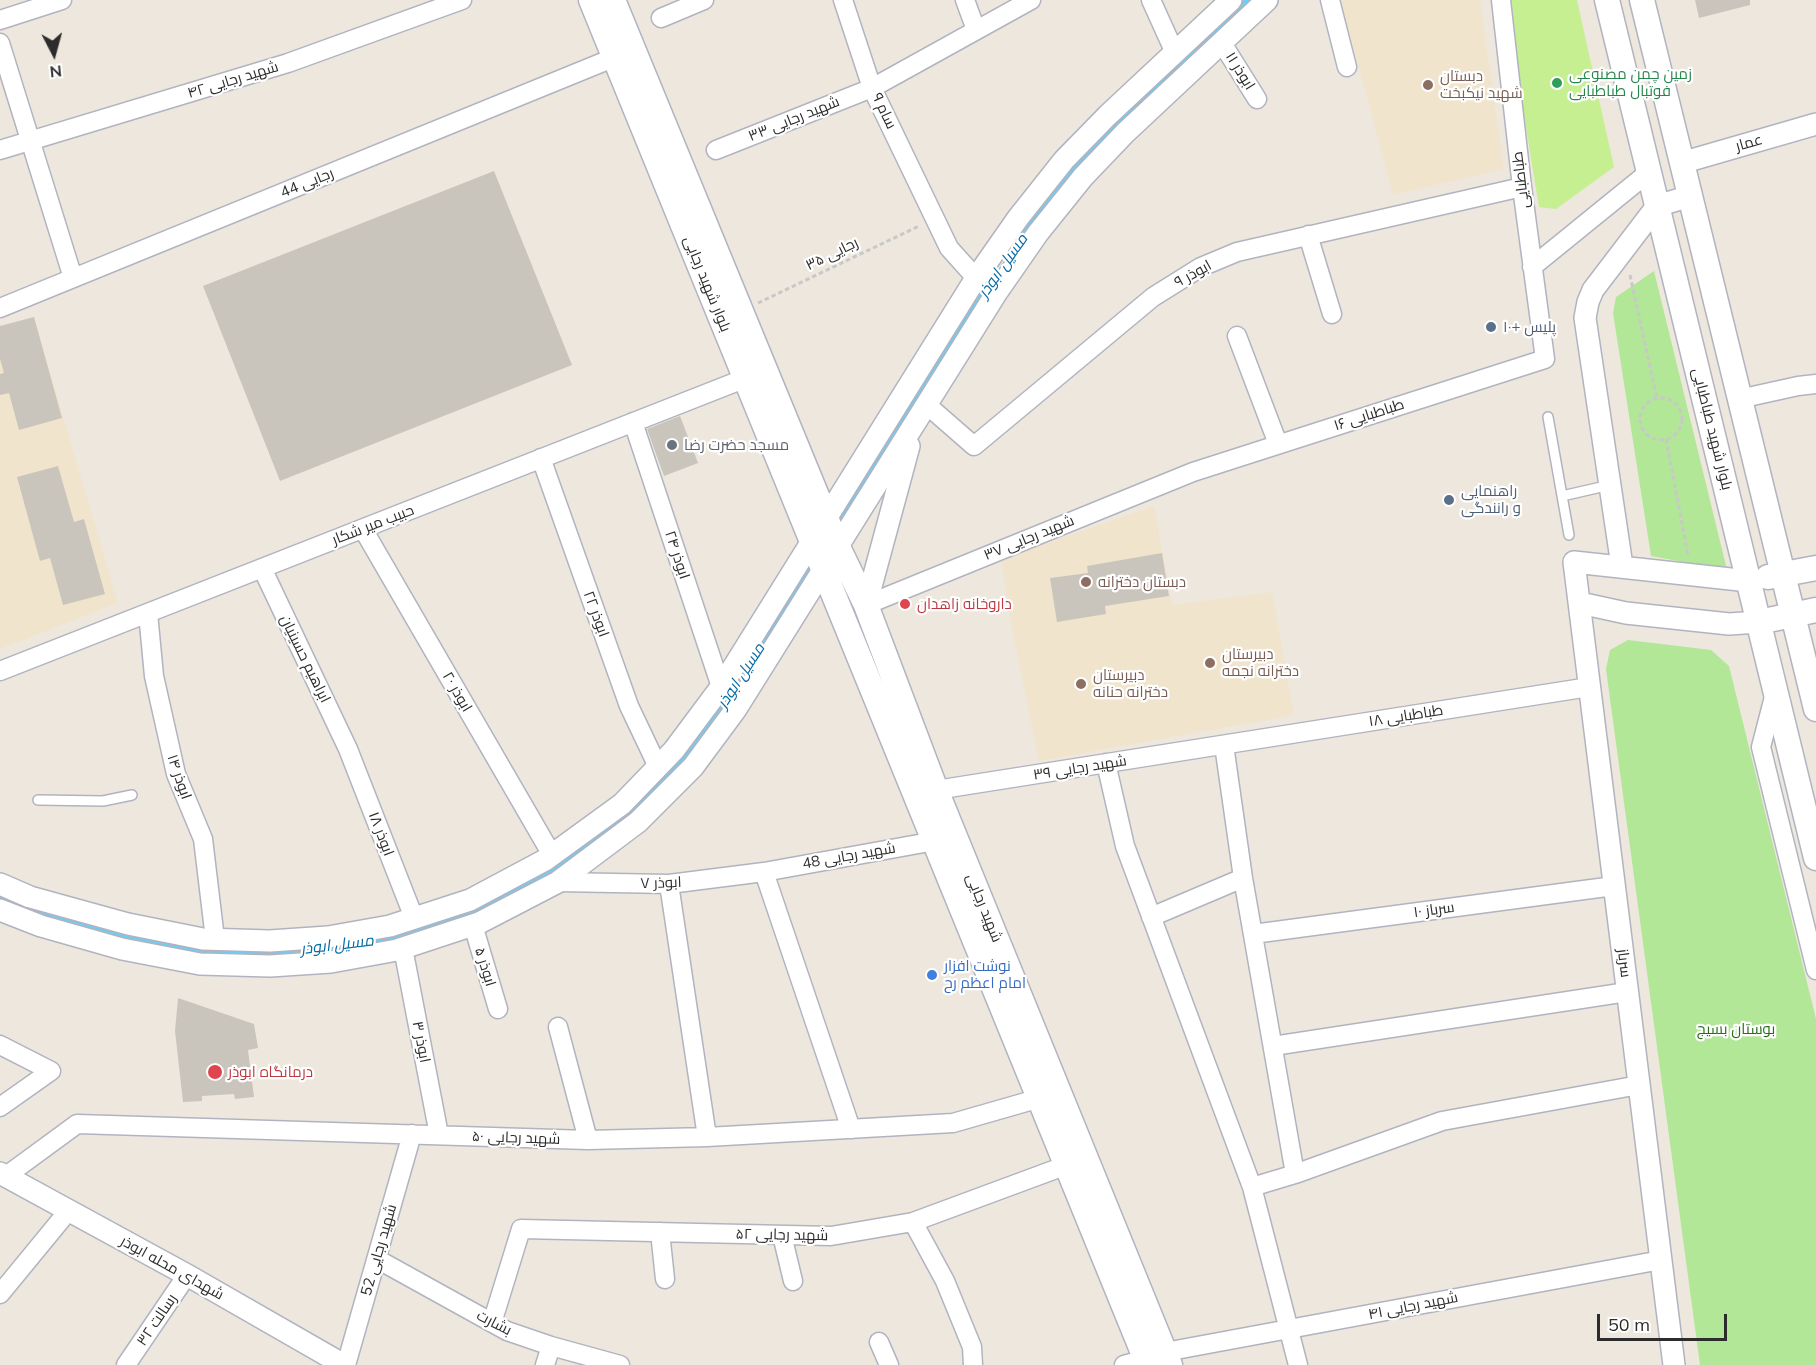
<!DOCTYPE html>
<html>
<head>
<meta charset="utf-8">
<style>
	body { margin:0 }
	#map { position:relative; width:1816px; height:1365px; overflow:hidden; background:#eee7dd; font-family:Mulish,sans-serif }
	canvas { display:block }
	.north { position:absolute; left:24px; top:24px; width:60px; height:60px; -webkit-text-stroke:4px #fff; paint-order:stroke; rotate:174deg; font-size:16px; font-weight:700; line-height:24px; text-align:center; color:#2c2c2c }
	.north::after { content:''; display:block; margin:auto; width:21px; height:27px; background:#2c2c2c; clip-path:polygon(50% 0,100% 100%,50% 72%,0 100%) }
	.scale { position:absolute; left:1597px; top:1314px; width:130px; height:27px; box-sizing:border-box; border:3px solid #2c2c2c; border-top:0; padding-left:8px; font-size:18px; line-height:21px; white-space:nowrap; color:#2c2c2c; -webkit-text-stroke:4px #fff; paint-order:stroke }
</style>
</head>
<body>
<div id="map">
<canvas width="1816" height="1365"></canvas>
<div class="north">N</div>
<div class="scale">50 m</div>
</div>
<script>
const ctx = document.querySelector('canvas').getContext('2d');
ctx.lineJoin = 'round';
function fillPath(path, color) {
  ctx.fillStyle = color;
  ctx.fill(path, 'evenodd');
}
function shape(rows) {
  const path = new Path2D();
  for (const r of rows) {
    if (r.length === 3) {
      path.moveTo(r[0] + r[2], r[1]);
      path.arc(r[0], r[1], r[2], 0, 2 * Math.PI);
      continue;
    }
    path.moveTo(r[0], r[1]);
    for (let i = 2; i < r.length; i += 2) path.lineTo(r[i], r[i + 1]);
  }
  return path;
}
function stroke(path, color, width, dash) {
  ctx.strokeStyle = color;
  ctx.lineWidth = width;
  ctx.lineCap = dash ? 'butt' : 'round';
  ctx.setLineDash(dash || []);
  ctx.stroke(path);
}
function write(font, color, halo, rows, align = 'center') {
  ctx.font = font + ' Mulish,Cairo,sans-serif';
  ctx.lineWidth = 4.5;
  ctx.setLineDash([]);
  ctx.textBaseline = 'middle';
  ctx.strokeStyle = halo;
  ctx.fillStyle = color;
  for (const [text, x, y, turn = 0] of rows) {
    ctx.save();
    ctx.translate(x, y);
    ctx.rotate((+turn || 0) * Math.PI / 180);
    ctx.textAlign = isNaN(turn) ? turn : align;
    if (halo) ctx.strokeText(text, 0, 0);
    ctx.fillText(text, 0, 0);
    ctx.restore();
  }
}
fillPath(shape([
	[1341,0,1480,0,1504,169,1393,195],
	[34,317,118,603,0,649,0,330],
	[1154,506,1172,605,1272,592,1294,715,1039,761,1012,628,1001,559]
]), '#f0e5cc');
fillPath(shape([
	[1654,271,1727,570,1651,556,1613,313,1616,297],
	[1628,640,1711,650,1729,666,1816,1019,1816,1365,1700,1365,1606,669,1610,650]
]), '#b1e797');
fillPath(shape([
	[1505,0,1577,0,1614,167,1556,209,1539,207]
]), '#c6ef92');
stroke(shape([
	[1019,243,1051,196,1157,85,1247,0],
	[0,896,39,914,116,934,187,947,267,952,337,947,401,935,481,909,530,884,600,834,646,798,681,762,721,708,840,523,954,337,995,278]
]), '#6bcef5', 18);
fillPath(shape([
	[1695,0,1750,0,1750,5,1699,18],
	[494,171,572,365,280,481,203,286],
	[34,317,62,418,19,430,9,393,0,395,0,374,4,373,0,359,0,326],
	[680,416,698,463,664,476,647,429],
	[58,466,74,522,84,519,105,594,63,605,50,558,40,561,17,477],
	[1162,553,1169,596,1105,606,1106,614,1057,622,1050,578,1088,573,1087,566],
	[178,998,254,1024,258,1048,248,1050,254,1097,235,1099,234,1094,202,1096,202,1101,183,1102,175,1031]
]), '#c9c5bc');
const service = shape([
	[1548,417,1569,535],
	[1562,496,1610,485],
	[38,800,103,801,132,795]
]);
const minor = shape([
	[843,0,872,88,949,248,976,278],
	[965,0,976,30],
	[1151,0,1175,53],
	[1330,0,1347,67],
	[661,18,704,0],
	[0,20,62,0],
	[0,43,73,278],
	[1222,43,1257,99],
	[0,150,288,63,462,0],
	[716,150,872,88,1031,0],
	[1308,235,1332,314],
	[1532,267,1649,172],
	[0,308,613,58],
	[1237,336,1278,444],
	[1739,399,1798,386,1816,384],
	[927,405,974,446,1153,297,1201,267,1237,252,1522,187],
	[633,422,721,687],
	[541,458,629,706,658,767],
	[363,529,552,855],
	[262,568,348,749,414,918],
	[866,605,1193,472,1545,359,1522,187,1501,0],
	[148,613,154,676,176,774,203,839,215,939],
	[0,671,746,378],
	[1775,693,1761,747,1816,970],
	[1224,745,1243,878,1295,1174],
	[1106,763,1125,846,1252,1187,1298,1365],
	[936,790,1589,687],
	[764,872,851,1129],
	[558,882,669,884,764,872,935,841],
	[669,884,707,1137],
	[1151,917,1243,878],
	[473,925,498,1009],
	[1253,934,1614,886],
	[403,948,439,1135],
	[558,1027,588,1140],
	[0,1045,51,1071,0,1107],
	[1273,1046,1627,992],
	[6,1176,77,1124,588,1140,707,1137,953,1123,1040,1098],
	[1252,1187,1295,1174,1442,1121,1639,1085],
	[913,1222,945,1281,972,1347,973,1365],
	[660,1232,665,1279],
	[782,1235,793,1281],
	[377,1259,507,1331,551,1346,620,1365],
	[0,1294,69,1210],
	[492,1323,521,1229,831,1236,913,1222,1067,1165],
	[879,1342,889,1365],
	[1165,1352,1661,1260],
	[126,1365,187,1275],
	[346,1365,412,1134],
	[545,1365,551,1346],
	[1124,1365,1146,1359]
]);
const tertiary = shape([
	[1681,163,1816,124],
	[1622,566,1585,318,1588,302,1593,290,1657,206,1690,196],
	[1580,603,1626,613,1729,624,1759,622],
	[866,605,909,446],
	[0,884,30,897,128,924,203,939,270,941,328,937,390,926,470,900,545,860,622,804,674,750,721,687,976,278,1018,218,1064,160,1108,115,1231,0],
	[0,910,41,926,122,949,200,964,270,966,331,962,397,950,479,923,558,882,638,822,693,767,736,709,997,292,1038,233,1083,177,1125,133,1267,0],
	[0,1173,187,1275,344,1365],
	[1674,1365,1574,562,1749,581]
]);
const secondary = shape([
	[591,0,1148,1365],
	[613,0,838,547,866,605,936,790,1170,1365],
	[1607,0,1816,858],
	[1642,0,1816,709],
	[1768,577,1816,568],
	[1759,622,1816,610]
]);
stroke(service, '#b1b4c0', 12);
stroke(minor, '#b1b4c0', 21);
stroke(tertiary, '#b1b4c0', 24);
stroke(secondary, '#b1b4c0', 27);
stroke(shape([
	[1630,275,1657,399],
	[758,303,919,226],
	[1661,419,21],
	[1666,439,1688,555]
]), '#c8c8c8', 3, [4.5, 3]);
stroke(service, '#fff', 9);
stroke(minor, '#fff', 18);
stroke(tertiary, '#fff', 21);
stroke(secondary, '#fff', 24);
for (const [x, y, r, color] of [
	[1557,83,6,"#2e9e5b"],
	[1428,85,6,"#8d6e63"],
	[1491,327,6,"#5c6f8a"],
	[672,445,6,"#6b7280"],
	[1449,500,6,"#5c6f8a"],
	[1086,582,6,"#8d6e63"],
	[905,604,6,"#e0444e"],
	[1210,663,6,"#8d6e63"],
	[1081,684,6,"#8d6e63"],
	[932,975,6,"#3f7fe0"],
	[215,1072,8,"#e0444e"]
]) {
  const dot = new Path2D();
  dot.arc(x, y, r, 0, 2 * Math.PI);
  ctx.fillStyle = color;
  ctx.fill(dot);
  stroke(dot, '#fff', 2);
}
write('15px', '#2c2c2c', '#fff', [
	["ابوذر ۱۱",1240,71,58],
	["شهید رجایی ۴۲",233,80,-17],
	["سام ۹",884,111,65],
	["شهید رجایی ۳۳",794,119,-22],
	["عمار",1749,143,-16],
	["طباطبایی",1521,180,-97],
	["رجایی 44",307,183,-22],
	["رجایی ۳۵",832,254,-26],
	["ابوذر ۹",1193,274,-29],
	["بلوار شهید رجایی",707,284,68],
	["طباطبایی ۱۶",1369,415,-18],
	["بلوار شهید طباطبایی",1712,429,76],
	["حبیب میر شکار",373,525,-21],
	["شهید رجایی ۳۷",1029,538,-22],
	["ابوذر ۲۴",677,555,72],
	["ابوذر ۲۲",596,614,70],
	["ابراهیم حسینیان",305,659,64],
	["ابوذر ۲۰",457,692,60],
	["طباطبایی ۱۸",1406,716,-9],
	["شهید رجایی ۳۹",1080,768,-9],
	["ابوذر ۱۴",179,777,71],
	["ابوذر ۱۸",381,834,69],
	["شهید رجایی 48",849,856,-10],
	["ابوذر ۷",661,883,-2],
	["شهید رجایی",984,908,68],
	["سرباز ۱۰",1434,910,-8],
	["سرباز",1624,963,83],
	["ابوذر ۵",485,967,73],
	["ابوذر ۳",421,1042,79],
	["شهید رجایی ۵۰",516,1138,2],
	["شهید رجایی ۵۲",782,1235,1],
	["شهید رجایی 52",379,1250,-74],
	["شهدای محله ابوذر",172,1268,29],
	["شهید رجایی ۴۱",1413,1306,-11],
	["رسالت ۳۲",157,1320,-56],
	["بشارت",494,1323,27]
]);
write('15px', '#27864d', '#fff', [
	["زمین چمن مصنوعی",1569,74],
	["فوتبال طباطبایی",1569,91]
], 'left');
write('15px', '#785e54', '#fff', [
	["دبستان",1440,76],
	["شهید نیکبخت",1440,93],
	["دبستان دخترانه",1098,582],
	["دبیرستان",1222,654],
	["دخترانه نجمه",1222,671],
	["دبیرستان",1093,675],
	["دخترانه حنانه",1093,692]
], 'left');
write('15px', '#4e5e75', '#fff', [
	["پلیس +۱۰",1503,327],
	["راهنمایی",1461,491],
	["و رانندگی",1461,508]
], 'left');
write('15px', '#5b616d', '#fff', [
	["مسجد حضرت رضا",684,445]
], 'left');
write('15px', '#be3a42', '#fff', [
	["داروخانه زاهدان",917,604],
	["درمانگاه ابوذر",228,1072]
], 'left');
write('15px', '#366cbe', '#fff', [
	["نوشت افزار",944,966],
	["امام اعظم رح",944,983]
], 'left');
write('15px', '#276e17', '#fff', [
	["بوستان بسیج",1736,1029]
]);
write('italic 16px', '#066ca5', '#fff', [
	["مسیل ابوذر",1003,266,-55],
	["مسیل ابوذر",741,676,-57],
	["مسیل ابوذر",337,945,-7]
]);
</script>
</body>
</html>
